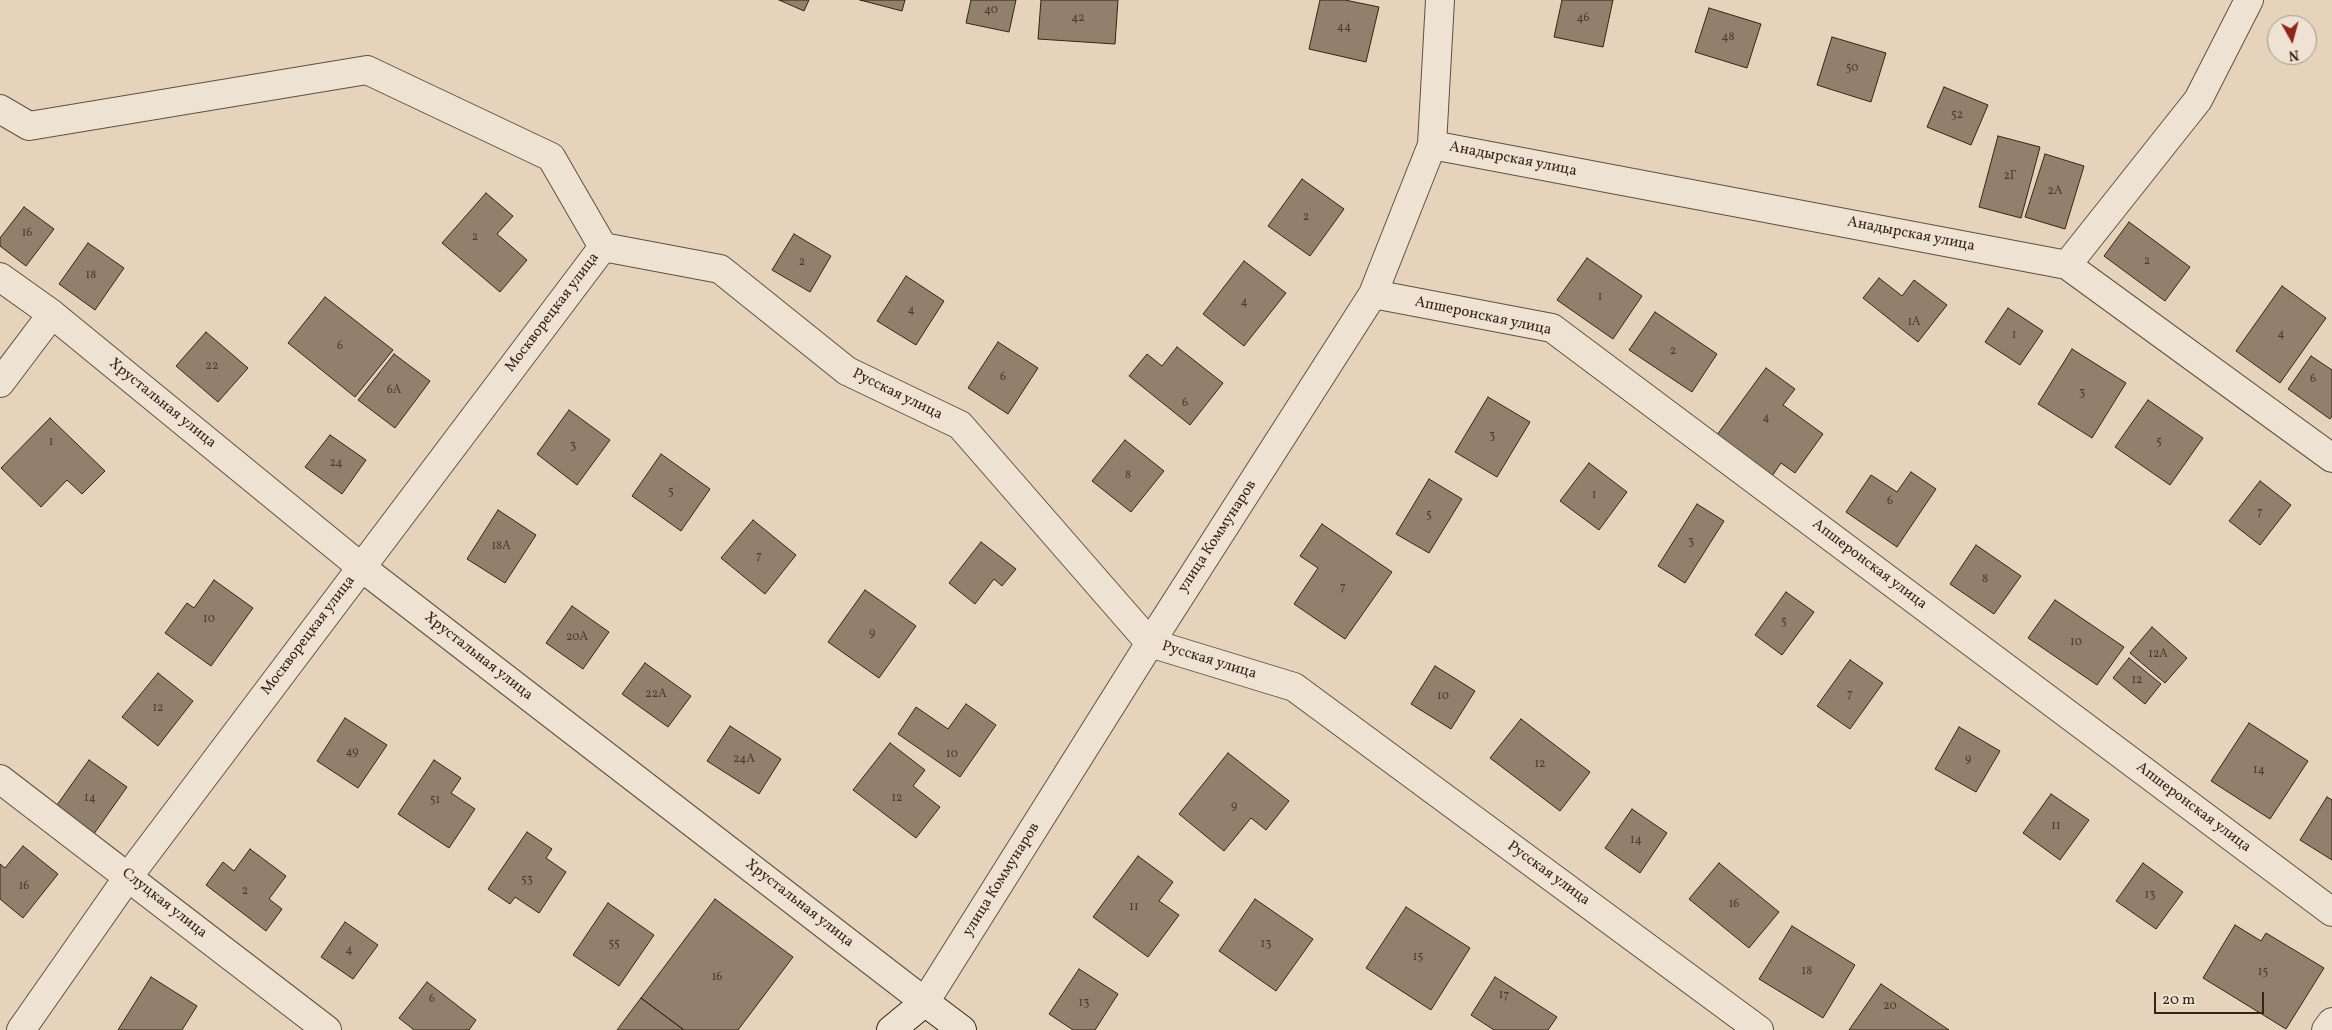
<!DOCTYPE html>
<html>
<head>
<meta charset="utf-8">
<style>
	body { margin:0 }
	#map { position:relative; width:2332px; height:1030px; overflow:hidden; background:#e5d3bb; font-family:Vollkorn,serif }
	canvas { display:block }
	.north { position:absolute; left:2267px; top:15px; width:50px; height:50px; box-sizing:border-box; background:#eee2d3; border:1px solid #a49787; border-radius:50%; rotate:173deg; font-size:14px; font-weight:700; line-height:20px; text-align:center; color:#352614 }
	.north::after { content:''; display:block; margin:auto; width:18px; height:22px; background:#8f2418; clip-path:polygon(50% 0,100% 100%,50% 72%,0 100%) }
	.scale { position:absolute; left:2154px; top:992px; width:110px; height:22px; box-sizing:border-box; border:2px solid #352614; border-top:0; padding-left:6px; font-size:15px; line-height:18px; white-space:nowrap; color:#352614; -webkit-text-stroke:4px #eee2d3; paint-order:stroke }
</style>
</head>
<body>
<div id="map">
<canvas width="2332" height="1030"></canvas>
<div class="north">N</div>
<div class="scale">20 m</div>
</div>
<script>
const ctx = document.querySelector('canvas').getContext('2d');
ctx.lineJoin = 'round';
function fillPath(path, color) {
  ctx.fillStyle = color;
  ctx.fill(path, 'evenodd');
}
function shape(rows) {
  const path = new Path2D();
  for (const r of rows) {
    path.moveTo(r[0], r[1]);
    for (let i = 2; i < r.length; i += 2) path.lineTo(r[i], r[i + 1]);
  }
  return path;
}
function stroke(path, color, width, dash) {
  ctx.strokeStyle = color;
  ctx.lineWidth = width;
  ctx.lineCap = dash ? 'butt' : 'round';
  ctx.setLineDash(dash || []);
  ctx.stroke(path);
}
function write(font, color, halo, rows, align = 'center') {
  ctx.font = font + ' Vollkorn,serif';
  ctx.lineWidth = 5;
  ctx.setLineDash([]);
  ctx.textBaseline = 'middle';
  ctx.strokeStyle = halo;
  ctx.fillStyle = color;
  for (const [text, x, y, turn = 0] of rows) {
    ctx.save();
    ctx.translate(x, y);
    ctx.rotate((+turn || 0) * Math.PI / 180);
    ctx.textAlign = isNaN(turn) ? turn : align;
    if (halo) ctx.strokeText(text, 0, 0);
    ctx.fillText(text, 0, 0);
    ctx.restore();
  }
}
const building = shape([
	[779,0,809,0,804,11,779,0],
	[860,0,905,0,902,11,860,0],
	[971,0,1016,0,1009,32,966,23,971,0],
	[1041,0,1118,0,1115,44,1038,39,1041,0],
	[1320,0,1345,0,1379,7,1366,62,1309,49,1320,0],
	[1562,0,1613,0,1603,47,1554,37,1562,0],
	[1709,8,1761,24,1747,68,1695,52,1709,8],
	[1832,37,1886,53,1871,102,1817,85,1832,37],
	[1944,87,1988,105,1971,145,1927,127,1944,87],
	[1998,136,2040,147,2021,218,1979,207,1998,136],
	[2045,154,2084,166,2065,229,2025,217,2045,154],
	[1302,179,1344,209,1310,256,1268,226,1302,179],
	[486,193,513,216,497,234,527,260,500,292,442,243,486,193],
	[24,207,54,229,26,266,0,246,0,238,24,207],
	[2129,222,2190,267,2165,301,2104,256,2129,222],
	[794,234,831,256,810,292,772,270,794,234],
	[88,243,124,268,95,310,59,284,88,243],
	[1587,258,1642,296,1613,339,1557,300,1587,258],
	[1244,261,1286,293,1244,346,1203,314,1244,261],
	[906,276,944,301,916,345,877,321,906,276],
	[1879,278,1902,296,1914,280,1947,305,1918,342,1863,298,1879,278],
	[2282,286,2326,318,2280,383,2236,351,2282,286],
	[325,297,393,350,355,397,288,343,325,297],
	[2008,308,2043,331,2020,365,1985,342,2008,308],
	[1655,312,1717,354,1692,392,1629,350,1655,312],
	[206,332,248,368,218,402,176,366,206,332],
	[998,342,1038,368,1008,414,968,388,998,342],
	[1177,347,1223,383,1190,425,1129,376,1147,354,1162,366,1177,347],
	[2072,349,2126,383,2092,438,2038,404,2072,349],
	[394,354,430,381,395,428,358,400,394,354],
	[2311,356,2332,370,2332,416,2330,419,2288,389,2311,356],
	[1766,368,1795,389,1783,405,1823,434,1795,473,1781,463,1770,479,1714,439,1766,368],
	[1488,397,1530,422,1497,477,1455,452,1488,397],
	[2148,400,2203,438,2170,485,2115,447,2148,400],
	[569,410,610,440,577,485,537,454,569,410],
	[50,418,105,471,82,494,67,480,41,507,1,468,50,418],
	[330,435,366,460,342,494,305,467,330,435],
	[1125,440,1164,471,1131,512,1092,481,1125,440],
	[661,454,710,489,681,531,632,496,661,454],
	[1589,463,1627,492,1599,530,1560,501,1589,463],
	[1911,472,1936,489,1897,547,1846,512,1871,475,1897,492,1911,472],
	[1429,479,1462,499,1429,553,1396,534,1429,479],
	[2260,481,2291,505,2260,545,2229,521,2260,481],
	[1697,504,1724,521,1685,583,1658,566,1697,504],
	[498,510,536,535,505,583,467,559,498,510],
	[753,520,796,555,765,594,721,558,753,520],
	[1322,524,1392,572,1345,639,1294,604,1318,568,1300,556,1322,524],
	[981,542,1016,569,1002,586,994,579,975,604,949,583,981,542],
	[1976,545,2021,576,1994,614,1950,584,1976,545],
	[214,580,253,608,211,666,165,633,187,603,194,608,214,580],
	[865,590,916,626,879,678,828,642,865,590],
	[1786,592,1814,612,1782,655,1755,635,1786,592],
	[2055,600,2124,647,2097,685,2028,638,2055,600],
	[572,606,609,632,583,669,546,643,572,606],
	[2152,627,2187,658,2165,683,2130,653,2152,627],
	[2129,658,2161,684,2145,704,2113,678,2129,658],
	[1850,660,1883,683,1850,729,1817,706,1850,660],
	[645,663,691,696,668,727,622,694,645,663],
	[1435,666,1475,691,1451,729,1411,704,1435,666],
	[158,673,193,701,158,746,122,717,158,673],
	[966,704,996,725,960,777,898,734,916,707,948,729,966,704],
	[345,718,387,745,358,788,317,761,345,718],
	[1521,719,1590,772,1560,811,1490,758,1521,719],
	[2249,723,2308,761,2270,819,2211,781,2249,723],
	[730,726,781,759,759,794,707,761,730,726],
	[1959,727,2000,751,1976,792,1935,769,1959,727],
	[890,743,925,770,913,786,940,807,916,838,853,790,890,743],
	[1228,753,1289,801,1266,830,1251,818,1224,851,1179,814,1228,753],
	[89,760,127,787,91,838,52,812,89,760],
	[434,760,461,778,451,793,475,809,449,848,398,814,434,760],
	[2051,794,2089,820,2060,860,2023,833,2051,794],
	[2327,797,2332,800,2332,860,2300,840,2327,797],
	[1632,809,1667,833,1640,873,1605,848,1632,809],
	[527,832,552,849,546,858,566,872,539,913,515,897,510,904,488,889,527,832],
	[23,846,58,874,23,918,0,899,0,864,5,868,23,846],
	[250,849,286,876,269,899,282,909,266,931,206,885,223,862,234,871,250,849],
	[1138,856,1173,882,1159,901,1179,915,1148,957,1093,917,1138,856],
	[1719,863,1779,912,1749,948,1689,899,1719,863],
	[2143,863,2183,892,2156,929,2116,901,2143,863],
	[715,899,793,957,738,1030,684,1030,641,998,715,899],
	[1255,899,1313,939,1276,991,1219,951,1255,899],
	[608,903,654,935,619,986,573,955,608,903],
	[1406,907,1470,948,1431,1010,1366,968,1406,907],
	[345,922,378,945,353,979,321,957,345,922],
	[2235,925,2261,941,2266,933,2324,968,2286,1029,2203,978,2235,925],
	[1792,926,1855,965,1823,1018,1759,979,1792,926],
	[1079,969,1118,994,1095,1030,1073,1030,1049,1014,1079,969],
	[151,977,197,1006,182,1030,118,1030,151,977],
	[1495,977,1557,1017,1548,1030,1494,1030,1471,1015,1495,977],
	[427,982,476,1020,469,1030,414,1030,399,1018,427,982],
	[1881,984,1949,1030,1849,1030,1881,984],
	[641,998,684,1030,617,1030,641,998]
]);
fillPath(building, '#91806b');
stroke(building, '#352614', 1);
const street = shape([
	[0,109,29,126,367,70,551,157,603,247],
	[1432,145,2067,265,2332,458],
	[603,247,720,269,847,371,960,425,1150,643,1294,687,1759,1030],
	[2067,265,2198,100,2249,0],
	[0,277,52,314,361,567,925,1002,1150,643,1373,294,1432,145,1440,0],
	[1373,294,1552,328,2332,912],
	[0,383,52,314],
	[0,779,327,1030],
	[21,1030,128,877,603,247],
	[2326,1030,2332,1022]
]);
const secondary = shape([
	[891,1030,925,1002,962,1030]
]);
stroke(street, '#61513e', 30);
stroke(secondary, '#352614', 30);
stroke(street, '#eee2d3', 28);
stroke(secondary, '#eee2d3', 28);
write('12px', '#4c3c2a', null, [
	["40",991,11],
	["42",1078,19],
	["46",1583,19],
	["44",1344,28],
	["48",1728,38],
	["50",1852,69],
	["52",1957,116],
	["2Г",2010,177],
	["2А",2055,192],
	["2",1306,218],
	["16",27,234],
	["2",475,238],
	["2",2147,262],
	["2",802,263],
	["18",91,276],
	["1",1600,298],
	["4",1244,303],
	["4",911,311],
	["1А",1914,323],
	["4",2281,335],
	["1",2014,336],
	["6",340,347],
	["2",1673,352],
	["22",212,367],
	["6",1003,378],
	["6",2313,380],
	["6А",394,391],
	["3",2082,394],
	["6",1185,404],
	["4",1766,419],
	["3",1492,437],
	["1",51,443],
	["5",2159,443],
	["3",573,447],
	["24",336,464],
	["8",1128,476],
	["5",671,493],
	["1",1594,496],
	["6",1890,502],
	["7",2260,513],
	["5",1429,516],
	["3",1691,543],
	["18А",501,547],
	["7",759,557],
	["8",1985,580],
	["7",1343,588],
	["10",209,620],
	["5",1784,623],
	["9",872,634],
	["20А",577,638],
	["10",2076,643],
	["12А",2158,655],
	["12",2137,681],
	["22А",656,695],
	["7",1850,695],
	["10",1443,697],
	["12",158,709],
	["49",352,753],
	["10",952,755],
	["24А",744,760],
	["9",1968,760],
	["12",1540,765],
	["14",2259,771],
	["14",90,799],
	["12",897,799],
	["51",435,801],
	["9",1234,807],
	["11",2056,827],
	["14",1636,841],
	["53",527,881],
	["16",24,887],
	["2",245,892],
	["13",2150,896],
	["16",1734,905],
	["11",1134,908],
	["55",614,945],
	["13",1266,945],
	["4",349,951],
	["15",1418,958],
	["18",1807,972],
	["15",2263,973],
	["16",717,978],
	["17",1504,996],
	["6",432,1000],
	["13",1084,1004],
	["20",1890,1007]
]);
write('15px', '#352614', '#eee2d3', [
	["Анадырская улица",1513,160,11],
	["Анадырская улица",1911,235,11],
	["Москворецкая улица",553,313,-53],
	["Апшеронская улица",1483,317,12],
	["Русская улица",897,395,26],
	["Хрустальная улица",162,404,39],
	["улица Коммунаров",1218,537,-57],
	["Апшеронская улица",1869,565,37],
	["Москворецкая улица",309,636,-53],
	["Хрустальная улица",478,657,38],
	["Русская улица",1209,661,17],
	["Апшеронская улица",2193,808,37],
	["Русская улица",1548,874,36],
	["улица Коммунаров",1002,880,-58],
	["Слуцкая улица",164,904,38],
	["Хрустальная улица",799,904,38]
]);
</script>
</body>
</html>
